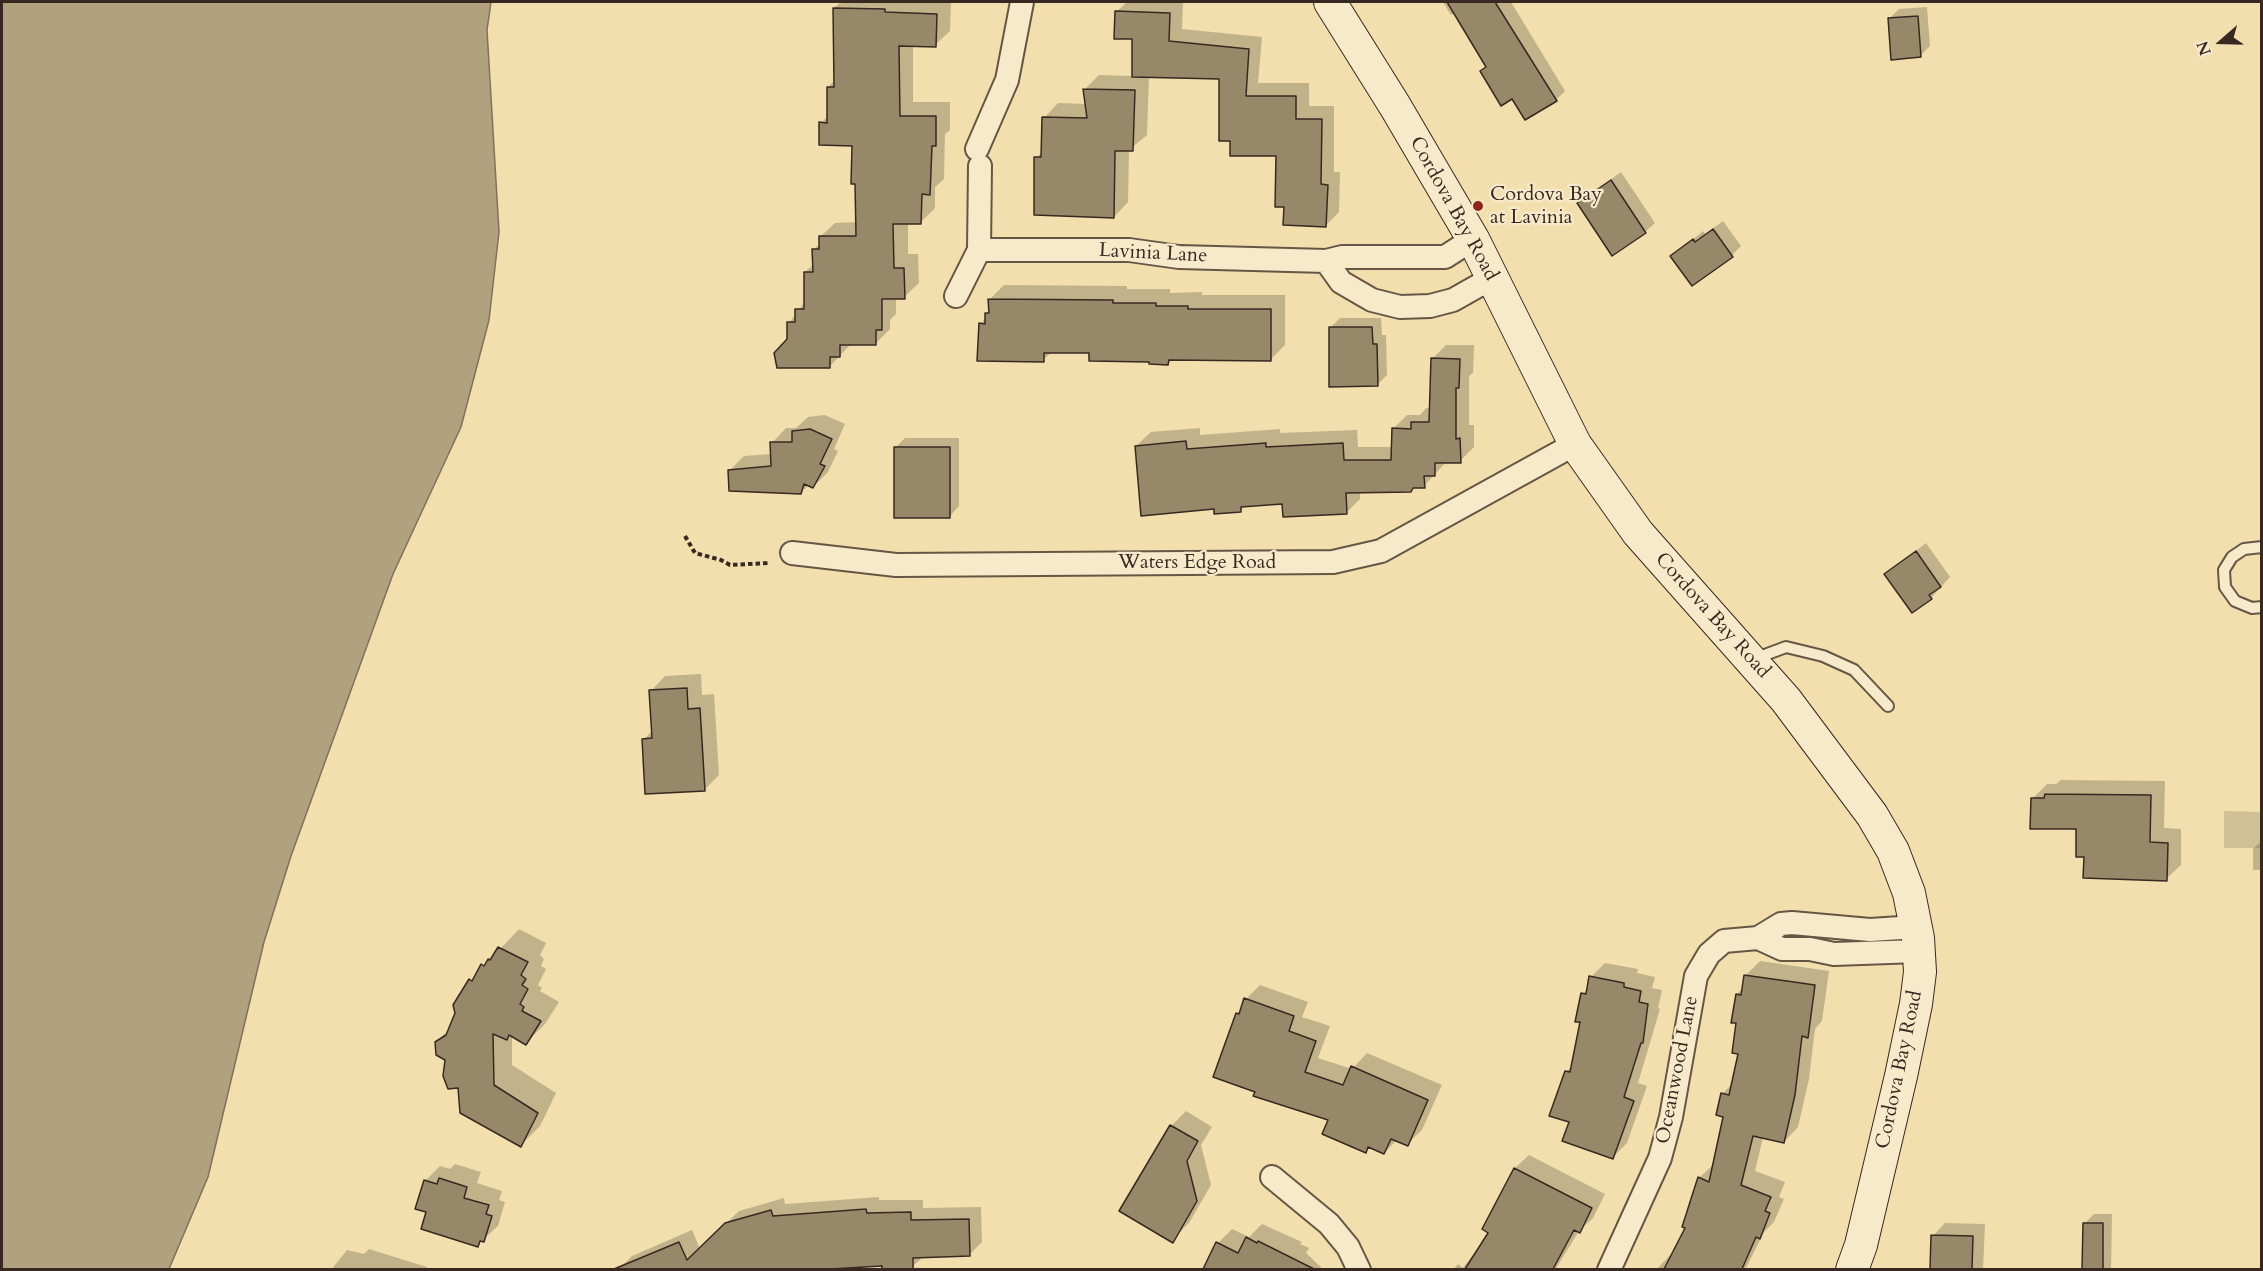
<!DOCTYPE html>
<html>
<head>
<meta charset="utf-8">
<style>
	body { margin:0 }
	#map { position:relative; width:2263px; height:1271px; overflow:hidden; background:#f2dfad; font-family:Cardo,serif }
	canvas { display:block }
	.frame { position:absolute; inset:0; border:3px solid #372922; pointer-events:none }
	.north { position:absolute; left:2191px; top:12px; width:60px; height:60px; -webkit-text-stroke:4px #f7eaca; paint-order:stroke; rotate:250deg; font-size:16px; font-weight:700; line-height:24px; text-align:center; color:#372922 }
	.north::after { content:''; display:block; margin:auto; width:21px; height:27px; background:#372922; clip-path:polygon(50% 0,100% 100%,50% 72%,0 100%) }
</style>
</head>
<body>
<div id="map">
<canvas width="2263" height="1271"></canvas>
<div class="frame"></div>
<div class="north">N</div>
</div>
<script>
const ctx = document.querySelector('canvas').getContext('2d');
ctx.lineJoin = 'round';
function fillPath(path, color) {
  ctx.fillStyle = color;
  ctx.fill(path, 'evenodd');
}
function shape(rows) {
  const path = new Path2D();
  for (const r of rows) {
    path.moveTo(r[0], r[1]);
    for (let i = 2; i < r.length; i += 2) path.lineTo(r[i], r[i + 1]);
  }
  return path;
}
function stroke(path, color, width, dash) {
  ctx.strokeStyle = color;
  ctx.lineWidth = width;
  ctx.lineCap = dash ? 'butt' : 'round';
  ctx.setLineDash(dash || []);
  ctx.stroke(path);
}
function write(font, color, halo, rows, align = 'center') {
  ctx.font = font + ' Cardo,serif';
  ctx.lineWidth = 4.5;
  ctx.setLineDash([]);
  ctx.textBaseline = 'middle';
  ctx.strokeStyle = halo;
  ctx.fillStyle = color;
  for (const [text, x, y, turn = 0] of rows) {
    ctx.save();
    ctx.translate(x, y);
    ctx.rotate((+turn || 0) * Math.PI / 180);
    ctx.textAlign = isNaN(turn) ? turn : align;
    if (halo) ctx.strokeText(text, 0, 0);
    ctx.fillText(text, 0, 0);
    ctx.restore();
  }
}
fillPath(shape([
	[2224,811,2261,812,2261,848,2224,848]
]), '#d2c095');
const water = shape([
	[2,2,491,2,487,30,499,232,489,320,461,427,393,574,291,856,264,942,208,1177,169,1269,2,1269,2,2]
]);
fillPath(water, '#b2a17e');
stroke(water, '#817159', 1.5);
fillPath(shape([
	[841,2,951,2,950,31,935,45,913,45,913,102,950,102,950,130,945,134,944,179,935,187,935,208,920,223,908,222,908,254,918,254,919,283,904,297,896,297,896,314,890,320,890,329,876,343,852,343,829,367,788,340,789,323,806,300,805,272,814,264,813,250,821,243,820,237,835,223,858,222,853,144,821,123,828,116,828,87,835,80,834,8],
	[1127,2,1183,2,1182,29,1262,37,1258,83,1309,83,1309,106,1334,106,1334,172,1340,172,1339,212,1326,225,1285,206,1278,155,1220,78,1149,76,1147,135,1129,150,1128,202,1114,217,1036,158,1043,151,1044,118,1058,103,1087,104,1085,89,1099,75,1133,76,1134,38,1116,12],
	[1443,2,1511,2,1565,91,1556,100,1512,97,1487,66,1455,13,1451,15],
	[1927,7,1930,46,1920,56,1889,19,1899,9],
	[1621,172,1655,223,1645,232,1579,203],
	[1723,221,1741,246,1732,255,1672,257,1703,231,1705,234],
	[1004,285,1127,286,1127,289,1170,289,1170,293,1202,292,1202,295,1285,295,1285,345,1270,360,1172,359,1168,363,1091,351,1052,352,1043,360,981,324,990,310,990,299],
	[1340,318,1381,318,1382,335,1386,335,1387,375,1377,385,1330,328],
	[1446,345,1474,345,1473,373,1469,376,1469,425,1474,425,1474,447,1460,461,1447,461,1424,486,1360,491,1360,499,1346,513,1284,503,1245,506,1241,510,1215,508,1136,446,1151,432,1200,428,1200,435,1280,429,1280,433,1357,430,1358,447,1393,447,1393,429,1407,415,1420,415,1426,408,1431,408,1432,359],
	[825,415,845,424,834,449,838,451,828,472,813,487,809,485,801,492,729,471,744,456,772,454,772,443,786,428,796,428,808,417],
	[905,438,959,438,959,506,950,516,895,448],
	[1926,543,1950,577,1931,598,1912,611,1886,574],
	[701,674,702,695,714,694,719,775,705,789,644,739,653,730,651,691,665,676],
	[2061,780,2165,781,2164,828,2181,829,2181,865,2166,879,2085,855,2078,828,2032,799,2047,784,2056,784],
	[2262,841,2262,884,2260,870,2253,870,2253,849],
	[519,929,546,943,540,955,544,959,541,966,546,969,538,985,542,988,540,991,559,1002,545,1024,526,1043,512,1035,512,1065,556,1093,540,1126,521,1145,459,1087,436,1042,450,1029,471,980],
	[1760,961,1829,971,1822,1021,1815,1029,1809,1079,1798,1127,1784,1142,1763,1137,1755,1171,1785,1182,1779,1197,1784,1199,1774,1222,1764,1232,1745,1270,1656,1270,1674,1251,1687,1227,1699,1178,1714,1164,1725,1116,1722,1094,1733,1083,1740,1053,1737,994,1743,988,1745,976],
	[1605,963,1638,969,1637,973,1655,977,1652,988,1662,990,1658,1008,1660,1009,1638,1083,1647,1086,1627,1143,1613,1157,1570,1122,1566,1072,1573,1065,1582,1021,1583,994,1588,988,1591,977],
	[1260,985,1308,1002,1302,1017,1330,1026,1318,1058,1352,1069,1367,1053,1442,1085,1422,1130,1407,1144,1397,1140,1384,1153,1370,1146,1365,1151,1330,1119,1257,1091,1238,1014,1246,999],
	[1186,1111,1212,1127,1201,1145,1211,1185,1189,1223,1174,1238,1171,1126],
	[1529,1155,1605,1194,1593,1218,1579,1231,1555,1270,1453,1270,1458,1264,1463,1268,1490,1232,1484,1229,1515,1168],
	[455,1164,481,1172,477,1183,502,1191,499,1200,505,1202,498,1226,477,1245,428,1211,425,1181,440,1166,450,1169],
	[879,1197,879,1200,923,1200,923,1208,981,1207,982,1242,969,1255,924,1256,912,1267,884,1264,826,1232,796,1270,739,1270,733,1264,728,1270,619,1269,632,1256,692,1230,700,1249,739,1211,784,1198,785,1204],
	[2094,1214,2112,1214,2111,1270,2084,1270,2084,1224],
	[1945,1223,1985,1224,1983,1270,1932,1270,1933,1236],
	[1262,1224,1302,1242,1300,1244,1309,1248,1306,1253,1324,1270,1204,1270,1218,1243,1232,1229,1249,1237],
	[369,1249,427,1267,426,1270,331,1270,347,1250,364,1254]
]), '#0003');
const building = shape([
	[1447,2,1495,2,1557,101,1525,120,1512,99,1501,106,1480,71,1486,67,1447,2],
	[833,8,885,9,885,12,937,14,936,47,899,46,900,116,936,116,936,146,932,146,930,195,922,194,921,224,893,224,894,268,904,268,905,299,882,299,882,330,876,330,876,345,840,345,840,357,830,357,830,368,777,368,774,353,787,339,787,322,795,322,795,309,804,309,804,272,813,272,812,249,819,249,819,236,856,236,855,184,851,184,852,146,819,145,819,122,827,123,827,87,834,87,833,8],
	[1115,11,1170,13,1169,41,1249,49,1246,96,1296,96,1296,119,1322,119,1321,184,1328,185,1326,227,1283,225,1284,207,1275,207,1276,156,1230,156,1230,141,1219,141,1219,79,1132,77,1132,39,1114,39,1115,11],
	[1918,16,1921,57,1891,60,1888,18,1918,16],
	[1083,89,1135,90,1133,151,1115,151,1114,218,1034,215,1034,157,1041,157,1042,117,1087,118,1083,89],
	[1611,180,1646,233,1612,256,1577,203,1611,180],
	[1713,229,1733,257,1692,286,1670,256,1693,239,1695,242,1713,229],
	[988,299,1113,300,1113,303,1156,303,1156,306,1188,306,1188,309,1271,309,1271,361,1169,360,1168,365,1149,364,1149,362,1089,361,1089,353,1044,353,1044,362,977,361,979,323,985,324,985,313,989,313,988,299],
	[1329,327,1372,327,1373,344,1377,344,1378,386,1329,387,1329,327],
	[1431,358,1460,359,1459,388,1456,388,1456,439,1460,438,1461,463,1435,463,1435,476,1424,476,1425,488,1413,488,1411,492,1346,493,1347,514,1283,517,1282,504,1241,507,1241,512,1214,514,1214,509,1141,516,1135,446,1186,441,1187,449,1266,443,1266,447,1343,443,1344,460,1391,460,1392,428,1411,429,1411,422,1429,422,1431,358],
	[810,429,832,439,820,464,825,466,813,488,804,484,801,494,729,491,728,470,771,466,770,442,792,442,792,431,810,429],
	[894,447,950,447,950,518,894,518,894,447],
	[1916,551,1941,587,1929,595,1932,599,1912,613,1884,574,1916,551],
	[687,688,688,709,700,708,705,791,645,794,642,739,652,738,649,690,687,688],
	[2045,794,2151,795,2150,842,2168,843,2167,881,2083,878,2084,857,2076,857,2076,829,2030,829,2031,798,2044,798,2045,794],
	[498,947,528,962,521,975,526,979,522,985,528,989,520,1004,524,1007,522,1011,541,1021,526,1045,509,1035,507,1040,493,1034,494,1085,538,1113,521,1147,460,1113,458,1088,448,1089,443,1076,445,1060,436,1055,435,1042,446,1035,455,1013,453,1005,469,979,472,981,481,964,484,966,488,959,490,960,498,947],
	[1744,975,1815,985,1808,1038,1802,1036,1795,1095,1784,1143,1753,1136,1741,1185,1771,1197,1765,1211,1770,1213,1760,1239,1756,1237,1742,1269,1664,1269,1685,1228,1682,1227,1698,1177,1709,1182,1723,1117,1716,1115,1721,1093,1729,1095,1738,1054,1732,1053,1736,1023,1731,1023,1736,994,1741,995,1744,975],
	[1589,976,1624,983,1624,987,1641,991,1639,1002,1648,1004,1643,1043,1641,1043,1624,1097,1634,1101,1613,1159,1562,1141,1569,1122,1549,1116,1565,1071,1570,1072,1580,1022,1575,1022,1581,993,1586,994,1589,976],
	[1244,998,1294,1016,1289,1031,1316,1041,1305,1072,1343,1085,1351,1066,1428,1100,1408,1146,1391,1139,1384,1154,1368,1147,1366,1153,1322,1134,1328,1120,1253,1096,1255,1092,1213,1077,1236,1013,1239,1014,1244,998],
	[1170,1125,1198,1141,1187,1161,1197,1201,1173,1243,1119,1211,1170,1125],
	[1514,1168,1592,1208,1580,1233,1574,1230,1553,1269,1465,1269,1488,1233,1482,1229,1514,1168],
	[439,1178,467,1187,464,1198,489,1205,486,1214,492,1216,484,1242,480,1241,478,1247,421,1229,426,1212,415,1209,424,1180,437,1184,439,1178],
	[866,1209,867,1213,911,1212,911,1220,969,1219,970,1256,913,1258,913,1269,882,1269,882,1266,830,1269,614,1269,679,1242,687,1260,725,1223,771,1210,773,1216,866,1209],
	[2083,1223,2103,1223,2103,1269,2082,1269,2083,1223],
	[1931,1235,1973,1236,1972,1269,1930,1269,1931,1235],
	[1246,1237,1257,1243,1258,1241,1314,1269,1203,1269,1216,1242,1238,1253,1246,1237]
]);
fillPath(building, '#98886a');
stroke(building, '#372922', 1.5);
const service = shape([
	[2262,547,2244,549,2232,557,2224,570,2225,587,2235,601,2252,608,2262,607],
	[1754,659,1786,647,1823,656,1854,670,1888,706]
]);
const minor = shape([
	[977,149,1007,80,1022,2],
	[979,250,1129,250,1179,257,1326,261,1342,257,1445,257,1473,239],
	[1326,261,1341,282,1372,300,1400,307,1430,306,1453,300,1492,278],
	[956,296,979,250,980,166],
	[792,553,896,565,1333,562,1381,551,1575,444],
	[1758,938,1782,949,1810,949,1834,954,1918,951],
	[1272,1177,1329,1224,1348,1247,1359,1270],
	[1609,1270,1660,1158,1671,1117,1696,976,1709,954,1724,941,1758,938,1781,924,1792,923,1870,930,1916,927]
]);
const secondary = shape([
	[1330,2,1395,106,1473,239,1575,444,1638,533,1786,700,1872,815,1893,851,1909,893,1918,938,1920,972,1916,1004,1901,1076,1861,1245,1852,1270]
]);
stroke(service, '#665645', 14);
stroke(minor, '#665645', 26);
stroke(secondary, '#372922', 34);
stroke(shape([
	[685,536,695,553,721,560,730,565,770,563]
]), '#372922', 4, [4.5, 3]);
stroke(service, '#f7eaca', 10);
stroke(minor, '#f7eaca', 22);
stroke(secondary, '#f7eaca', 32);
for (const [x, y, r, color] of [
	[1478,206,6,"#8f2418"]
]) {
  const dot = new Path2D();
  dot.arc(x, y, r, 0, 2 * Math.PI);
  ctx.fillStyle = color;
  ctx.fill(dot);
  stroke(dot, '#f7eaca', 2);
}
write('20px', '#372922', '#f7eaca', [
	["Cordova Bay",1490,195],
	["at Lavinia",1490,218]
], 'left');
write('20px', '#372922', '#f7eaca', [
	["Cordova Bay Road",1453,209,61],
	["Lavinia Lane",1153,254,3],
	["Waters Edge Road",1197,563],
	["Cordova Bay Road",1712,616,48],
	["Oceanwood Lane",1678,1070,-79],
	["Cordova Bay Road",1900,1070,-78]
]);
</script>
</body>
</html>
